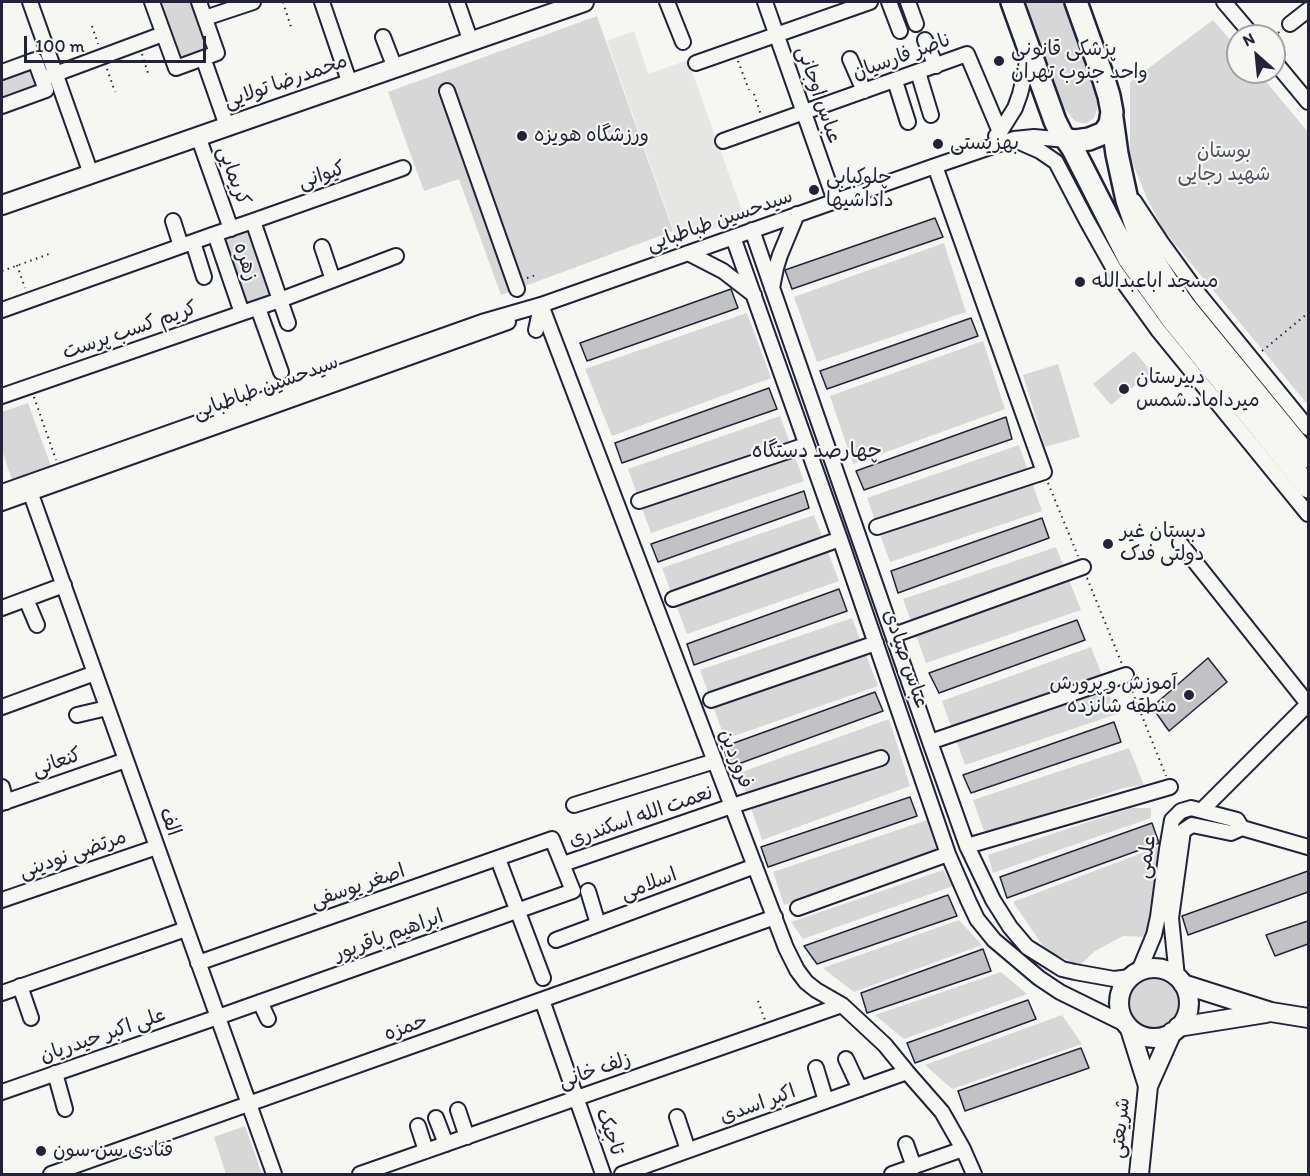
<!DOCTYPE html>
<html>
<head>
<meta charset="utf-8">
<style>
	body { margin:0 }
	#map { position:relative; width:1310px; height:1176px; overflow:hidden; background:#f6f6f2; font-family:Itim,sans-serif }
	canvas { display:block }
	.frame { position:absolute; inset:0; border:3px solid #22223b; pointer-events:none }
	.north { position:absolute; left:1226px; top:24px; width:60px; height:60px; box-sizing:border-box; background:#f6f6f2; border:2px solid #a1a1a9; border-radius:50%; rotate:333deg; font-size:16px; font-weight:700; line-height:24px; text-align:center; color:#22223b }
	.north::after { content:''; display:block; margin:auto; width:21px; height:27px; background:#22223b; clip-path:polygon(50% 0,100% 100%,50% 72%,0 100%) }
	.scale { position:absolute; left:24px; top:36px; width:182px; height:27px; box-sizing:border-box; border:3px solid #22223b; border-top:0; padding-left:8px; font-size:18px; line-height:21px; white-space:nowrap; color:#22223b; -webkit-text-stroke:4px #f6f6f2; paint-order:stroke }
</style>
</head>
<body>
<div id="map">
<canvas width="1310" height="1176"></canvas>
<div class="frame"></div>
<div class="north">N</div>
<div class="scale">100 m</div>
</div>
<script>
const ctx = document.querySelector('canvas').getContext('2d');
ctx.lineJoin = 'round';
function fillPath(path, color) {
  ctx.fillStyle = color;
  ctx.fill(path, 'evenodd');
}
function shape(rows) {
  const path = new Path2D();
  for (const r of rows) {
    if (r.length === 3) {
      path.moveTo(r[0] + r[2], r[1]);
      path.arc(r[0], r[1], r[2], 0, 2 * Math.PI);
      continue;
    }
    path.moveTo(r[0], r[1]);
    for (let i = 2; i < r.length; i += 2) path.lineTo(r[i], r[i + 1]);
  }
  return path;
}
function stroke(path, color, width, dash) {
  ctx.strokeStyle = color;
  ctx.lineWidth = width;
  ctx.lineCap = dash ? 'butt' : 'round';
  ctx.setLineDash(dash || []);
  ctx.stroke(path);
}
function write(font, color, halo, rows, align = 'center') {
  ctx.font = font + ' Itim,"Playpen Sans Arabic",sans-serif';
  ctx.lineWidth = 4.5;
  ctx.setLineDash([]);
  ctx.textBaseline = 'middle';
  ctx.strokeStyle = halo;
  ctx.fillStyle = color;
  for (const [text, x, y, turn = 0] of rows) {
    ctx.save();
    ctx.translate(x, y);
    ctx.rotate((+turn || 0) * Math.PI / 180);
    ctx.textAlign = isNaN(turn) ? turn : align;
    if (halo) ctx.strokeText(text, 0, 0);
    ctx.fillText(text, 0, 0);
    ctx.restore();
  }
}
fillPath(shape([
	[634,31,648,74,688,60,745,219,677,240,607,41]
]), '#e6e6e4');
fillPath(shape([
	[155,2,196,2,214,51,178,64],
	[1024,2,1065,2,1095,90,1097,102,1097,110,1094,118,1087,123,1081,123,1075,121,1063,107,1053,82],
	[597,16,673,231,501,295,459,179,424,191,388,92],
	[1213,20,1238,49,1238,72,1258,72,1308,132,1308,405,1165,232,1148,201,1130,157,1130,82],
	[33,64,42,89,2,104,2,76],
	[251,228,275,294,244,306,220,239],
	[944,243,966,312,817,362,794,297],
	[747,313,771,378,612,436,585,369],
	[983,341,1005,409,853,464,830,396],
	[1134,351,1152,372,1111,405,1093,384],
	[1058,364,1080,437,1045,447,1023,375],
	[28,403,52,469,13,483,2,450,2,412],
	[780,416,804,481,651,533,628,469],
	[1019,445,1042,511,890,562,867,498],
	[814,515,839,581,687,634,662,568],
	[1056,547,1081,610,926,663,903,599],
	[852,618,878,686,725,739,700,670],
	[1091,647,1117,714,965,765,942,701],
	[889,719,910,786,762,840,739,773],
	[1129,748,1144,785,1123,788,985,834,973,800],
	[1131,808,1151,808,1151,818,993,873,988,855],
	[927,820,937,851,784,905,773,872],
	[1160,846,1159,912,1145,937,1123,936,1095,951,1080,965,1047,952,1013,902],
	[943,870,953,886,803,939,791,922],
	[959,920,982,945,854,992,823,968],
	[1001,972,1027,994,904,1039,875,1015],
	[1154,1002,26],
	[1062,1015,1082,1044,952,1089,925,1065],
	[245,1126,262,1174,226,1174,214,1137]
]), '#d7d7d7');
const building = shape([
	[935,218,943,237,792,289,785,270,935,218],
	[731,289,738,308,587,361,580,343,731,289],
	[971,318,978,336,827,389,820,371,971,318],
	[769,388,777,409,622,463,615,443,769,388],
	[1006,417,1012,439,864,490,856,471,1006,417],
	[804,491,809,508,658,562,651,544,804,491],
	[1042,518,1049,538,898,593,891,571,1042,518],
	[839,589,847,611,694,665,687,644,839,589],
	[1077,620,1085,640,939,693,929,673,1077,620],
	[1208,658,1227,682,1169,731,1152,707,1208,658],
	[875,692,883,711,730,767,723,747,875,692],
	[1114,722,1121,742,971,793,963,775,1114,722],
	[910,797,917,816,768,867,761,847,910,797],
	[1152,823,1159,843,1007,898,1000,877,1152,823],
	[1308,871,1308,892,1188,935,1182,916,1308,871],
	[948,895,957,916,817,964,804,946,948,895],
	[1308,921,1308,944,1275,956,1266,935,1308,921],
	[983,949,991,971,867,1013,861,993,983,949],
	[1028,1000,1036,1019,915,1063,907,1043,1028,1000],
	[1081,1048,1089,1068,965,1111,958,1091,1081,1048]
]);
fillPath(building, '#c2c2c4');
stroke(building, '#22223b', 1.5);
const minor = shape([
	[30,2,91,174],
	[152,2,176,68,217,53,199,2],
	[322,2,350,84],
	[457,2,471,42],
	[667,2,683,42],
	[765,2,835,201],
	[889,2,900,31],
	[908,2,916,24],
	[1224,2,1253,36],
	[205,18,253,2],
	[1290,24,1308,10],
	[383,37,395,68],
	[925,40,936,66],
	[850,59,864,91],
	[1274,61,1308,102],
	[696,63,870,2],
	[206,66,227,126],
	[2,72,35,60,46,90,2,106],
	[918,72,931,115],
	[42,79,163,34],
	[895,81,908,122],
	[447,91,517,289],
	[198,136,231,229],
	[996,136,1000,132,1015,108,1020,94,1026,69,1027,54],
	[1015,140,1040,151,1056,162,1087,221,1114,269,1158,330,1308,514],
	[723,141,967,54,1000,132],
	[1134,201,1161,242,1201,297,1308,428],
	[173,221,181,246],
	[253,221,403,168],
	[752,230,930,742,967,846,993,900,1010,927,1027,947,1051,962,1062,969,1075,972,1114,979,1130,977],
	[733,237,840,539,948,854,968,900,977,919,994,940,1039,978,1060,992,1127,1025],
	[193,242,204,277],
	[322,247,333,280],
	[688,253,723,271,754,295],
	[772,288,776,268,780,255,797,214],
	[541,305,786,948,797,970,806,982,816,990,842,1005,885,1045,907,1072,942,1112,963,1149,974,1174],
	[258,308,281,372],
	[2,310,215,234],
	[288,323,280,300,253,221,215,234,242,313,280,300,396,256],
	[536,330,541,307],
	[2,396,242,313],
	[27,483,274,1174],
	[2,492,482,322,541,305,935,166,1014,139,1034,137,1067,140],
	[639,501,806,445],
	[2,503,508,322],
	[877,527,1044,472,935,166],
	[1180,543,1308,704,1202,810],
	[26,599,37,625],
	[673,599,840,539],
	[2,608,64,585],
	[894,635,1083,567],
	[711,700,876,643],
	[2,707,95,673],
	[77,715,107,708],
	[930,742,1126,675],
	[2,787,6,802],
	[2,803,126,760],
	[574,805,715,761],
	[1242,828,1308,847],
	[967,846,1170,787],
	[498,859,543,978],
	[563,864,732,806,881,758],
	[588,891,598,924],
	[2,900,157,847],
	[798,908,948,854],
	[556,940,755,866],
	[1139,971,1154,935,1158,917,1167,849,1172,820,1181,811,1191,808,1237,820,1242,828],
	[1177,977,1171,918,1183,831,1192,825,1231,833,1242,828],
	[20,986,31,1018],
	[2,993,186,929],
	[542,1000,603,1174],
	[260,1002,268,1019],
	[846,1059,860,1089],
	[816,1068,826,1101],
	[55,1073,65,1109],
	[2,1092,218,1017,573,891,552,839,198,963],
	[458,1110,467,1137],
	[677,1117,688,1150],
	[436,1118,446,1144],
	[418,1126,426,1151],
	[906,1144,914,1167],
	[51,1174,775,917],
	[360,1174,842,1005],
	[622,1174,907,1072],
	[892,1174,963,1149]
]);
const major = shape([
	[2,205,584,2],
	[1154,1003,35],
	[1183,984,1271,1012,1308,1018],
	[1178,1027,1266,1013],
	[1130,1029,1148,1086,1172,1032],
	[1139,1174,1148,1086]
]);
const highway = shape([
	[1012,2,1055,121,1062,135,1067,140,1075,141,1089,139,1104,133,1110,124,1112,112,1109,96,1104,80,1076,2],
	[1112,118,1117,154,1127,200,1136,226,1146,249,1166,280,1186,308,1308,457],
	[1067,140,1073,149,1129,259,1172,319,1308,487]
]);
stroke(minor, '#22223b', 18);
stroke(major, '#22223b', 22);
stroke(highway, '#22223b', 26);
stroke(shape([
	[283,2,291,27],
	[92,26,98,44],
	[1273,36,1281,31],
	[142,54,148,73],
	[738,61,749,90],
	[107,69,115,92],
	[754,94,761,115],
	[17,265,25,288],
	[2,271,49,254],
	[527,278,536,275],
	[1262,351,1308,313],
	[34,397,56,460],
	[1048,483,1078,556],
	[1087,578,1122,664],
	[1130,686,1166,776],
	[758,1001,765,1020]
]), '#22223b', 2, [1.5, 4.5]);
stroke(minor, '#f6f6f2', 14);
stroke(major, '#f6f6f2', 18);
stroke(highway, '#f6f6f2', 21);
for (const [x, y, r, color] of [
	[999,61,6,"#22223b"],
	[522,136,6,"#22223b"],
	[938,144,6,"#22223b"],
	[814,190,6,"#22223b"],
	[1080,282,6,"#22223b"],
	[1124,389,6,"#22223b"],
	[1108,544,6,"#22223b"],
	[1189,695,6,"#22223b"],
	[41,1151,6,"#22223b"]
]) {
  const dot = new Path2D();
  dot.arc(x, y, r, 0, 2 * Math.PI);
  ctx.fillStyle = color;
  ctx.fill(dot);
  stroke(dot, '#f6f6f2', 2);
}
write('20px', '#22223b', '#f6f6f2', [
	["پزشکی قانونی",1011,50],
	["واحد جنوب تهران",1011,73],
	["ورزشگاه هویزه",534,136],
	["بهزیستی",950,144],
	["چلوکبابی",826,178],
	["داداشیها",826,201],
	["مسجد اباعبدالله",1092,282],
	["دبیرستان",1136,378],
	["میرداماد.شمس",1136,401],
	["دبستان غیر",1120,532],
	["دولتی فدک",1120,555],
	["آموزش و پرورش",1177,684,"right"],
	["منطقه شانزده",1177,707,"right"],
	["قنادی سن سون",53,1151]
], 'left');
write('20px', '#22223b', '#f6f6f2', [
	["ناصر فارسیان",902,57,-20],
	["محمدرضا تولایی",286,82,-19],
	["عباس اوجانی",818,95,71],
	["کریمایی",233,176,70],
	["کیوانی",322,176,-19],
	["سیدحسین طباطبایی",720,221,-19],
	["زهره",245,262,71],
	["کریم کسب پرست",130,331,-19],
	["سیدحسین طباطبایی",266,388,-20],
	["عباس صیادی",905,659,71],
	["فروردین",735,759,69],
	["کنعانی",57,763,-19],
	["نعمت الله اسکندری",641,817,-19],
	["الف",169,822,70],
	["مرتضی نودینی",73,855,-19],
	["علمی",1147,857,-81],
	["اسلامی",649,885,-21],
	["اصغر یوسفی",358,887,-19],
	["ابراهیم باقرپور",389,936,-20],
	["حمزه",406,1028,-20],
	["علی اکبر حیدریان",103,1036,-19],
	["زلف خانی",595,1071,-19],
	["اکبر اسدی",758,1105,-20],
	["شریعتی",1121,1128,-84],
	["تاجیک",609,1132,70]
]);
write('20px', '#4f4f62', '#f6f6f2', [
	["بوستان",1224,152],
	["شهید رجایی",1224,175]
]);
write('21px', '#22223b', '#f6f6f2', [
	["چهارصد دستگاه",817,452]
]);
</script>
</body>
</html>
